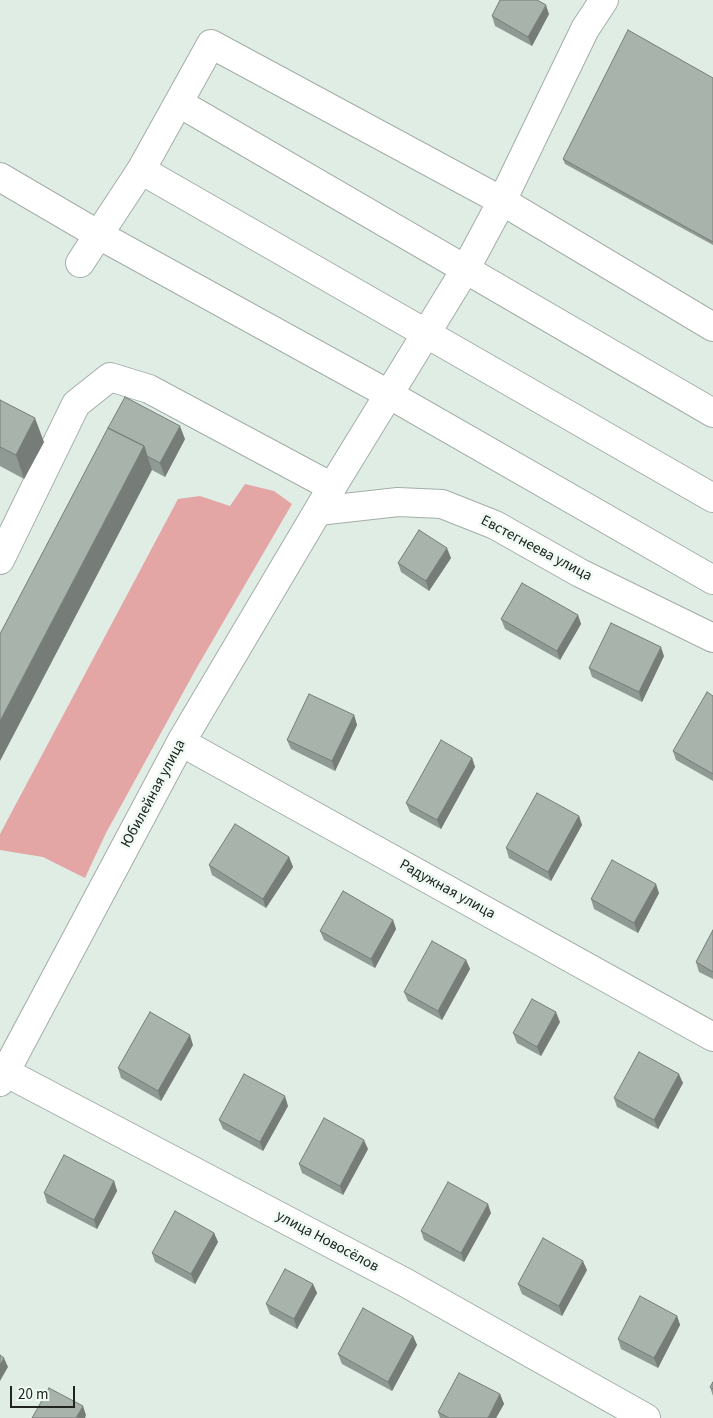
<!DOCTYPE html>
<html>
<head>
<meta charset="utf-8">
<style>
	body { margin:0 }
	#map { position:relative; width:713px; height:1418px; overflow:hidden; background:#e0ede5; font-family:"Source Sans 3",sans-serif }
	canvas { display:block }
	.scale { position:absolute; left:10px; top:1386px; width:65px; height:22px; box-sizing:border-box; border:2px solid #202522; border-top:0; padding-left:6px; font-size:15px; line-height:18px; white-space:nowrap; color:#202522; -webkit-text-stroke:4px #eefaf2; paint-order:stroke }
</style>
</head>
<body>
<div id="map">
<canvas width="713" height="1418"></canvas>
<div class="scale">20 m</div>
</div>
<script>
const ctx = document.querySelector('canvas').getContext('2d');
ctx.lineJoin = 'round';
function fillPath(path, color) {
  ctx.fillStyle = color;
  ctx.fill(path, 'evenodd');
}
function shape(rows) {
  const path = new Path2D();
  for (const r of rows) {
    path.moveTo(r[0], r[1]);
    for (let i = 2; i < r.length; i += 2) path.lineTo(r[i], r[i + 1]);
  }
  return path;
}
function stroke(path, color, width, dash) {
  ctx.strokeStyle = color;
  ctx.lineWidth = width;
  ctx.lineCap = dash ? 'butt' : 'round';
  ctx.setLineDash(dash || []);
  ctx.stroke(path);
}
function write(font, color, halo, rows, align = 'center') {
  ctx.font = font + ' "Source Sans 3",sans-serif';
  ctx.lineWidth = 5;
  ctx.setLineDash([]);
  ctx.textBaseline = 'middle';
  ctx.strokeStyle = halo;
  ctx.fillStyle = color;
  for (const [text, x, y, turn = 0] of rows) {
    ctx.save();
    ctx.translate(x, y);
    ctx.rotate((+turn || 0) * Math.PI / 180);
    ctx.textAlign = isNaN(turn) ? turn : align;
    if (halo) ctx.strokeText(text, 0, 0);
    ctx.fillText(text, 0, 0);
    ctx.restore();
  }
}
fillPath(shape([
	[245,484,274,491,292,504,196,669,106,833,85,878,43,857,0,850,0,834,178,499,200,496,230,506]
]), '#e4a5a5');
const minor = shape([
	[179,103,713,413],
	[141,170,713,498],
	[0,177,99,235,390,395,713,580],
	[80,263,141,170,211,44,502,201,713,327],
	[318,511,398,502,442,504,495,525,580,573,713,638],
	[0,560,76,404,110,377,149,389,332,487],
	[181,742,713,1037],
	[5,1072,406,1283,646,1418],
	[0,1082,181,742,332,487,465,270,502,201,585,29,604,0]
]);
stroke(minor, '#a2aea7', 30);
stroke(minor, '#fff', 28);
fillPath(shape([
	[549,14,532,46,495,26,492,16],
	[713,78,713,245,565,164,563,159],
	[0,400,44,442,24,479,0,466],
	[108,428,185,439,165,477,152,470],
	[451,558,429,591,401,572,398,563],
	[578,615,581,624,560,660,505,629,501,619],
	[664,656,642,702,592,677,589,668],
	[713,696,713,781,676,760,673,751],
	[354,715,357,725,335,771,291,749,287,740],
	[472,758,475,767,441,829,410,812,406,803],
	[579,816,582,825,551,881,509,858,506,848],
	[289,857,293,867,266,908,212,875,209,865],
	[659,893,638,933,594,909,591,899],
	[393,920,396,929,375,968,324,940,320,931],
	[713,930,713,979,699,972,696,962],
	[466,960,470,969,442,1020,408,1001,404,992],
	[560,1022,541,1056,517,1043,513,1033],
	[193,1045,161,1101,121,1078,118,1068],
	[683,1083,658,1129,617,1107,614,1098],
	[288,1106,263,1151,223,1129,219,1120],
	[368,1149,343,1195,302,1173,299,1164],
	[114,1181,117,1191,97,1229,47,1203,44,1193],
	[491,1213,464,1262,424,1240,421,1231],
	[214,1233,218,1242,195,1284,155,1262,152,1253],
	[587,1270,562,1316,522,1294,518,1284],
	[313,1284,317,1293,297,1329,270,1314,266,1304],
	[677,1316,680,1325,658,1368,621,1349,618,1339],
	[413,1336,417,1345,392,1391,342,1364,338,1354],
	[713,1382,713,1396,710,1387],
	[500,1394,504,1404,496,1418,440,1418,438,1412]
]), '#909a94');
fillPath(shape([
	[546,5,549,14,532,46,528,37],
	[35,418,44,442,24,479,16,455],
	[180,426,185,439,165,477,160,463],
	[144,446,152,470,0,761,0,721],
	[447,548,451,558,429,591,426,581],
	[578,615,581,624,560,660,557,651],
	[661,647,664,656,642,702,639,692],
	[354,715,357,725,335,771,332,761],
	[472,758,475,767,441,829,437,820],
	[579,816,582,825,551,881,548,872],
	[289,857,293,867,266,908,263,899],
	[656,884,659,893,638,933,634,923],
	[393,920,396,929,375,968,371,959],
	[466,960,470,969,442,1020,438,1011],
	[556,1012,560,1022,541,1056,537,1047],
	[190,1035,193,1045,161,1101,158,1091],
	[679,1074,683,1083,658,1129,654,1120],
	[285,1096,288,1106,263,1151,260,1142],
	[364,1140,368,1149,343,1195,340,1186],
	[114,1181,117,1191,97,1229,94,1220],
	[488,1204,491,1213,464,1262,461,1253],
	[214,1233,218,1242,195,1284,191,1274],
	[583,1261,587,1270,562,1316,559,1306],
	[313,1284,317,1293,297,1329,294,1319],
	[677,1316,680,1325,658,1368,654,1358],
	[413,1336,417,1345,392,1391,388,1382],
	[4,1358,8,1367,0,1381,0,1365],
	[500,1394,504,1404,496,1418,488,1418],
	[83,1406,86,1415,85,1418,76,1418]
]), '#767d78');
const building = shape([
	[500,0,537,0,546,5,528,37,492,16,500,0],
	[628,30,713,78,713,242,563,159,628,30],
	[125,397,180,426,160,463,147,456,144,446,108,428,125,397],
	[0,400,35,418,16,455,0,447,0,400],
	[108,428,144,446,0,721,0,634,108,428],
	[419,530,447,548,426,581,398,563,419,530],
	[522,583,578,615,557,651,501,619,522,583],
	[611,623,661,647,639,692,589,668,611,623],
	[707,692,713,696,713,774,673,751,707,692],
	[309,694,354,715,332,761,287,740,309,694],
	[441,740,472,758,437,820,406,803,441,740],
	[537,793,579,816,548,872,506,848,537,793],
	[235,824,289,857,263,899,209,865,235,824],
	[612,860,656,884,634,923,591,899,612,860],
	[343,891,393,920,371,959,320,931,343,891],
	[713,930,713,972,696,962,713,930],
	[432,941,466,960,438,1011,404,992,432,941],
	[532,999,556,1012,537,1047,513,1033,532,999],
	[150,1012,190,1035,158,1091,118,1068,150,1012],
	[639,1052,679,1074,654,1120,614,1098,639,1052],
	[244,1074,285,1096,260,1142,219,1120,244,1074],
	[324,1118,364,1140,340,1186,299,1164,324,1118],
	[64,1155,114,1181,94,1220,44,1193,64,1155],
	[448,1182,488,1204,461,1253,421,1231,448,1182],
	[175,1211,214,1233,191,1274,152,1253,175,1211],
	[543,1238,583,1261,559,1306,518,1284,543,1238],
	[285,1269,313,1284,294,1319,266,1304,285,1269],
	[640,1296,677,1316,654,1358,618,1339,640,1296],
	[363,1308,413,1336,388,1382,338,1354,363,1308],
	[0,1355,4,1358,0,1365,0,1355],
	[459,1373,500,1394,488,1418,449,1418,438,1412,459,1373],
	[713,1382,713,1389,710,1387,713,1382],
	[49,1388,83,1406,76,1418,32,1418,49,1388]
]);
fillPath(building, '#a8b3ac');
stroke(building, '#767d78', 1);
write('15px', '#202522', '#eefaf2', [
	["Евстегнеева улица",536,549,28],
	["Юбилейная улица",154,794,-62],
	["Радужная улица",447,890,29],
	["улица Новосёлов",327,1242,28]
]);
</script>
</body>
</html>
